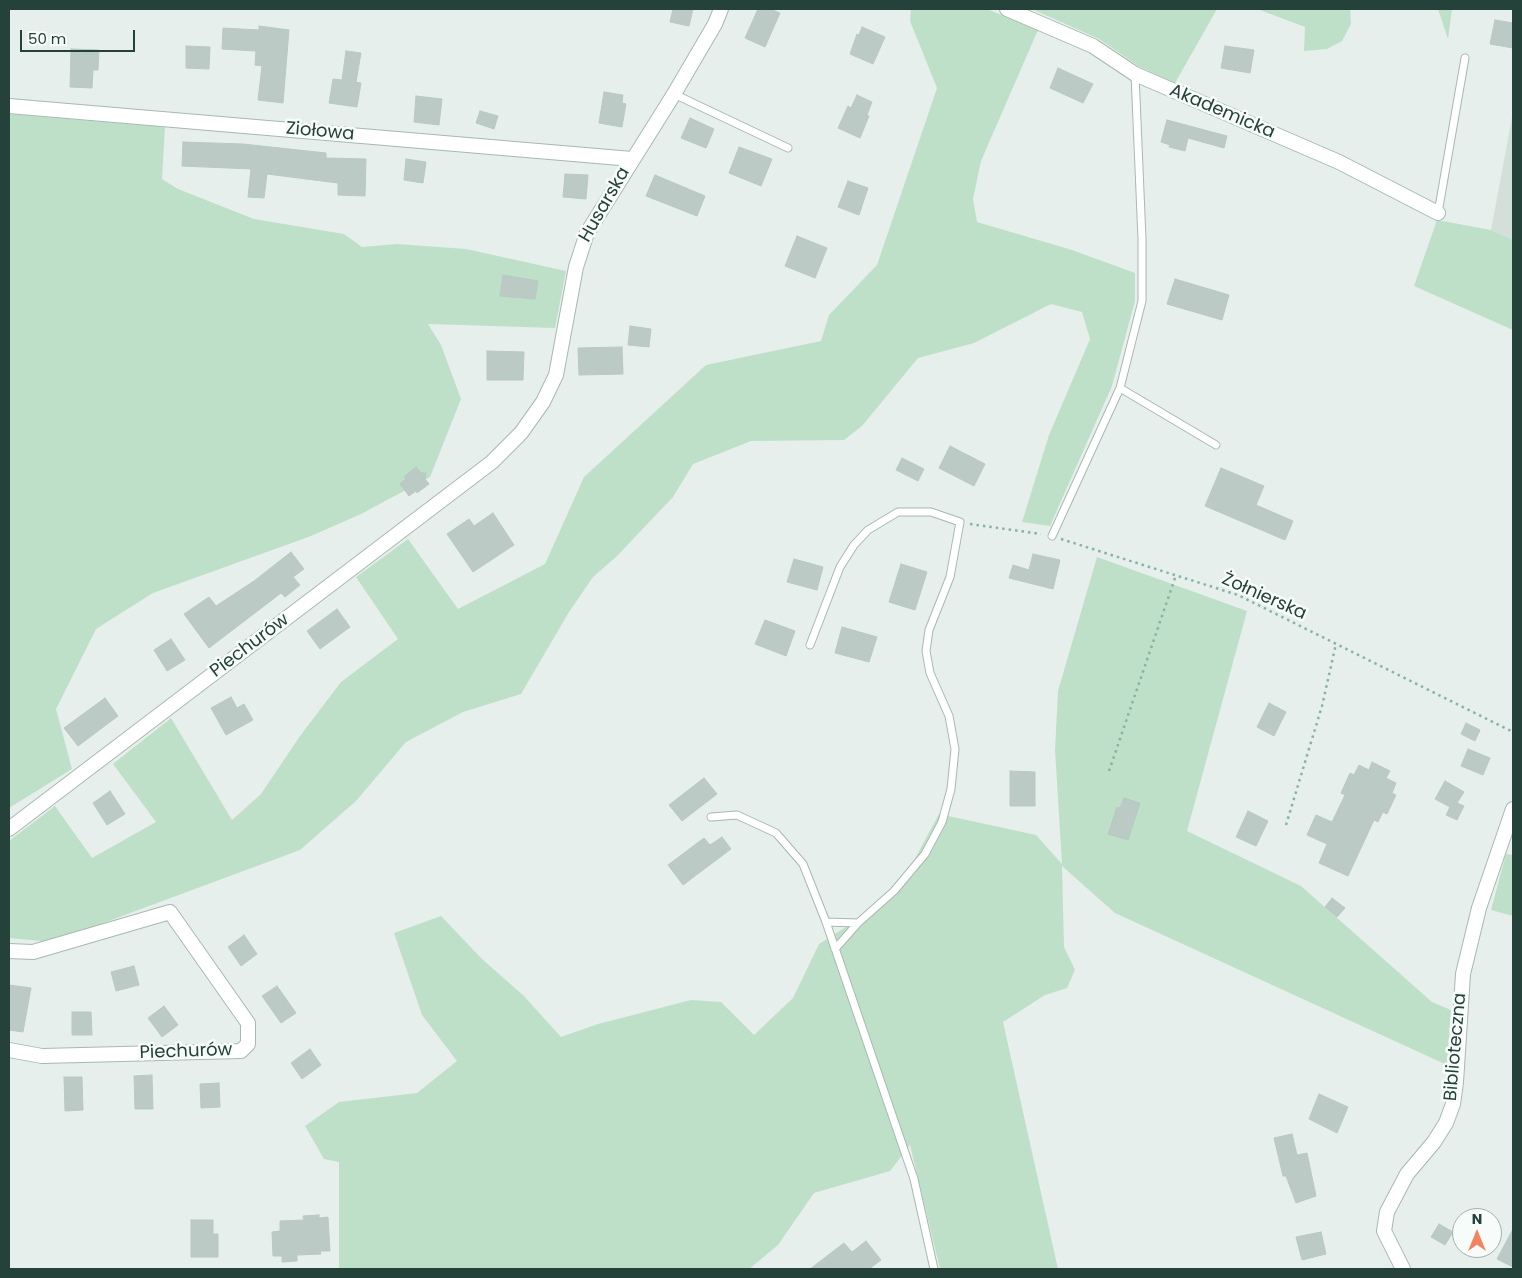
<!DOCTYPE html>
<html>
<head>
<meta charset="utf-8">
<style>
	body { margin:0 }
	#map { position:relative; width:1522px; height:1278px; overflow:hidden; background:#e6efeb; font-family:Poppins,sans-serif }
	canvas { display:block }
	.frame { position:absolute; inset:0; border:10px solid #24423a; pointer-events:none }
	.north { position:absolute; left:1452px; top:1208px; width:50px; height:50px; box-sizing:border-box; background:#f7fbf9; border:1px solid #a3b1ad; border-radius:50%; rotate:0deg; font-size:14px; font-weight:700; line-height:20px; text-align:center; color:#24423a }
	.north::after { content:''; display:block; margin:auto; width:18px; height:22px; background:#f4845f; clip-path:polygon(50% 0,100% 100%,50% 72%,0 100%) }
	.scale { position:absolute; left:20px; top:30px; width:115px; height:22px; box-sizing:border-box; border:2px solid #24423a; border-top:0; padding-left:6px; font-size:15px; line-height:18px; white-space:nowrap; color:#24423a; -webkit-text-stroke:4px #f7fbf9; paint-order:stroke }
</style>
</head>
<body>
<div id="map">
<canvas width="1522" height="1278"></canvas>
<div class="frame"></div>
<div class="north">N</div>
<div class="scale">50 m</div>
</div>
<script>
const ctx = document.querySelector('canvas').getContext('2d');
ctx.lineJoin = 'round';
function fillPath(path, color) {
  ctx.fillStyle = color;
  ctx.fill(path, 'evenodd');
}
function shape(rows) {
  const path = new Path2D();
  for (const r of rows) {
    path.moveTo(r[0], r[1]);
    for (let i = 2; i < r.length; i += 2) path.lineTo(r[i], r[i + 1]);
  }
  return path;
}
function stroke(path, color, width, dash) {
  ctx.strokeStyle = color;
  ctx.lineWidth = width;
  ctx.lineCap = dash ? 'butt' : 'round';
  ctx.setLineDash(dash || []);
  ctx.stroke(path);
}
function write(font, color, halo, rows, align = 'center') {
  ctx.font = font + ' Poppins,sans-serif';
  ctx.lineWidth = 5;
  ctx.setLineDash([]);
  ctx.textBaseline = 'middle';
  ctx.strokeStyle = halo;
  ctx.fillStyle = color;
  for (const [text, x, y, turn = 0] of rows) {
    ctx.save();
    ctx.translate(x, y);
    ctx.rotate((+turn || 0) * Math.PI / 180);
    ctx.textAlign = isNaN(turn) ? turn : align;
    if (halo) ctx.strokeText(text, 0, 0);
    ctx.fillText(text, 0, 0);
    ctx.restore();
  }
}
fillPath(shape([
	[1513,112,1513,240,1491,230]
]), '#d4dfda');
fillPath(shape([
	[911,9,987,9,1038,30,981,161,973,199,977,222,1072,250,1135,273,1135,301,1112,386,1050,526,1022,522,1049,435,1090,339,1082,312,1051,304,974,343,918,358,862,426,844,440,751,441,693,464,673,497,617,556,593,577,569,612,521,694,463,712,406,742,356,801,300,850,52,942,9,938,9,841,55,806,92,858,156,822,113,764,171,718,232,820,261,794,300,736,341,682,398,639,356,577,408,539,458,609,545,564,584,477,706,365,821,341,829,315,877,265,937,88,910,21],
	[1032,9,1217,9,1175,83,1140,67,1099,39],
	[1257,9,1350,9,1351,24,1342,41,1327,49,1304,51,1305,27],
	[1438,9,1452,9,1448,39],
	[9,114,165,127,162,179,178,189,254,219,344,234,362,247,397,244,466,249,566,271,555,328,428,324,441,345,461,399,430,477,361,514,311,536,153,593,96,629,56,709,72,769,9,808],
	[1437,220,1491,230,1513,240,1513,330,1414,286],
	[1097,557,1247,611,1187,831,1301,886,1432,1002,1451,1010,1447,1065,1115,913,1062,866,1064,947,1075,970,1067,988,1045,995,1003,1022,1058,1269,940,1269,910,1145,890,1171,814,1193,778,1245,749,1269,339,1269,339,1162,324,1159,305,1126,339,1102,417,1093,457,1061,422,1015,394,933,441,916,482,959,524,996,561,1037,598,1024,691,1000,721,1002,754,1035,793,998,819,944,895,896,939,814,1036,835,1062,864,1055,750,1058,691],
	[1506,854,1513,855,1513,916,1491,910]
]), '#bfe0c8');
const building = shape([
	[673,9,693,9,689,26,670,22,673,9],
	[758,9,770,9,780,13,765,47,745,38,758,9],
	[1495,20,1513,23,1513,48,1490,44,1495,20],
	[259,26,289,30,283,103,258,100,262,66,255,65,256,51,222,49,223,28,259,30,259,26],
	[862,27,885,37,873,64,850,54,857,34,859,35,862,27],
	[186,46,210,47,209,69,186,68,186,46],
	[1225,46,1254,50,1250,73,1221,68,1225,46],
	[71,49,99,50,98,70,93,70,92,88,70,87,71,49],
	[346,51,361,53,356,82,361,83,357,107,329,103,333,79,342,80,346,51],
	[1058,68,1093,84,1083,103,1050,88,1058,68],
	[604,92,623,95,622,103,626,104,622,127,599,123,604,92],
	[857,95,872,102,867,115,869,116,860,138,838,128,848,106,851,108,857,95],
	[416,96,442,99,439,125,414,122,416,96],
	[480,111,498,116,494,129,476,123,480,111],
	[690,118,714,129,706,148,681,138,690,118],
	[1167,120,1227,136,1224,148,1188,138,1185,151,1169,147,1170,145,1161,142,1167,120],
	[183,142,243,144,326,153,326,158,366,159,365,196,338,195,338,183,267,174,264,198,248,197,251,169,182,166,183,142],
	[739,147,772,159,761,186,729,173,739,147],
	[406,159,426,162,423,183,404,180,406,159],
	[565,174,588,175,586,199,563,197,565,174],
	[655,175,705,196,697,216,646,196,655,175],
	[848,181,868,188,859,215,838,207,848,181],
	[797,236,827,248,815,278,785,266,797,236],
	[503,275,538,281,535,299,500,296,503,275],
	[1175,279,1229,295,1222,320,1167,304,1175,279],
	[630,326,651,329,649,347,628,345,630,326],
	[622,347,623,374,579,375,578,348,622,347],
	[487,351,524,352,523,380,487,380,487,351],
	[950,446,985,464,974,486,939,468,950,446],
	[902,458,924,469,918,481,896,470,902,458],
	[416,467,421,473,426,473,425,479,429,484,417,493,416,491,409,496,400,484,406,479,404,477,416,467],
	[1221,468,1264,486,1256,505,1293,521,1285,540,1205,506,1221,468],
	[493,513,514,545,473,572,447,534,469,519,474,526,493,513],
	[291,552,304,569,293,577,300,585,285,597,281,593,209,648,184,614,209,597,216,606,254,581,291,552],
	[1033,554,1060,560,1053,589,1009,578,1013,565,1029,570,1033,554],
	[794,559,823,567,817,590,787,582,794,559],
	[901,564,927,572,915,610,889,602,901,564],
	[337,609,350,627,320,649,307,631,337,609],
	[765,620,795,631,786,656,755,644,765,620],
	[842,627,877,637,869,662,835,653,842,627],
	[171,639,185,660,167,671,154,650,171,639],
	[231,697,237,708,244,704,253,720,226,735,211,708,231,697],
	[105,698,118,716,78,746,64,728,105,698],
	[1269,703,1286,712,1274,736,1257,727,1269,703],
	[1466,723,1480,730,1475,741,1461,734,1466,723],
	[1468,749,1490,758,1483,775,1461,766,1468,749],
	[1372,762,1390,771,1386,778,1396,783,1392,793,1396,795,1387,814,1383,812,1378,822,1374,820,1348,876,1319,863,1327,844,1307,835,1316,815,1332,822,1345,795,1341,793,1350,773,1354,775,1359,765,1369,770,1372,762],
	[1010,771,1035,772,1035,806,1010,806,1010,771],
	[704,778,717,794,682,821,669,805,704,778],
	[1445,781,1464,792,1457,803,1464,806,1457,820,1446,815,1450,807,1435,799,1445,781],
	[110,791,125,814,107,825,93,803,110,791],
	[1124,798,1140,803,1128,840,1108,834,1117,807,1120,808,1124,798],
	[1248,811,1268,821,1256,846,1236,837,1248,811],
	[722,837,731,849,683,885,668,865,704,838,710,845,722,837],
	[1332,898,1345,908,1337,917,1325,907,1332,898],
	[244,935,257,954,241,966,228,947,244,935],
	[134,966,139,985,116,991,111,972,134,966],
	[9,985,31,988,23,1032,9,1030,9,985],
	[277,986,296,1013,281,1023,262,996,277,986],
	[164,1006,178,1025,162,1037,148,1018,164,1006],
	[72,1012,91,1012,92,1035,72,1035,72,1012],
	[310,1049,321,1065,302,1079,291,1063,310,1049],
	[152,1075,153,1109,135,1109,134,1076,152,1075],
	[64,1077,82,1077,83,1110,65,1111,64,1077],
	[219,1083,220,1107,201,1108,200,1084,219,1083],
	[1319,1094,1348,1107,1337,1133,1309,1119,1319,1094],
	[1292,1134,1297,1155,1307,1153,1316,1196,1296,1203,1286,1176,1283,1176,1274,1138,1292,1134],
	[319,1215,319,1218,328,1217,330,1251,320,1251,321,1254,297,1255,297,1261,282,1262,282,1256,273,1256,272,1232,280,1231,280,1221,304,1220,303,1216,319,1215],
	[191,1220,213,1220,213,1234,218,1234,218,1257,191,1257,191,1220],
	[1439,1224,1453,1232,1445,1245,1431,1237,1439,1224],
	[1513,1229,1513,1267,1497,1259,1513,1229],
	[1321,1232,1326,1254,1302,1260,1296,1237,1321,1232],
	[866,1241,881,1260,869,1269,810,1269,844,1243,852,1252,866,1241]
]);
fillPath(building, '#bbcac4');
stroke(building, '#b8c9c2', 1);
const service = shape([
	[1135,74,1142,239,1142,301,1120,388,1216,445],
	[674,94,788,148],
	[1438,213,1465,58],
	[1052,536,1120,388],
	[810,645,840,567,854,545,868,530,898,512,931,512,960,522,950,577,929,630,926,651,930,673,949,716,955,749,951,789,942,822,925,854,894,891,858,923,835,949],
	[711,817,737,815,776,833,803,864,826,922,914,1179,934,1269],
	[826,922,858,923]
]);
const minor = shape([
	[1007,9,1093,46,1135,74,1339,162,1438,213],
	[9,106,632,159],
	[9,829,492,462,521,433,543,402,556,375,576,267,587,233,674,94,715,24,721,9],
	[9,951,33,952,170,912,248,1023,248,1044,241,1051,42,1056,9,1050],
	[1403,1269,1384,1231,1387,1212,1407,1174,1434,1142,1446,1123,1453,1104,1456,1082,1463,974,1479,908,1513,809]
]);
stroke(service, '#a8b8b2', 9);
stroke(minor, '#a8b8b2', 16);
stroke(shape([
	[970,524,1041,534],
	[1061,539,1238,595,1513,732],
	[1109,771,1176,575],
	[1286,825,1322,706,1336,644]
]), '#86b3a5', 2.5, [2.5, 4]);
stroke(service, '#fff', 7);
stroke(minor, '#fff', 14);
write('18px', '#24423a', '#f7fbf9', [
	["Akademicka",1222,112,23],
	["Ziołowa",320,132,5],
	["Husarska",605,205,-60],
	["Żołnierska",1264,597,24],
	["Piechurów",250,646,-37],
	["Biblioteczna",1456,1047,-85],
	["Piechurów",186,1052,-2]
]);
</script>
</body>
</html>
